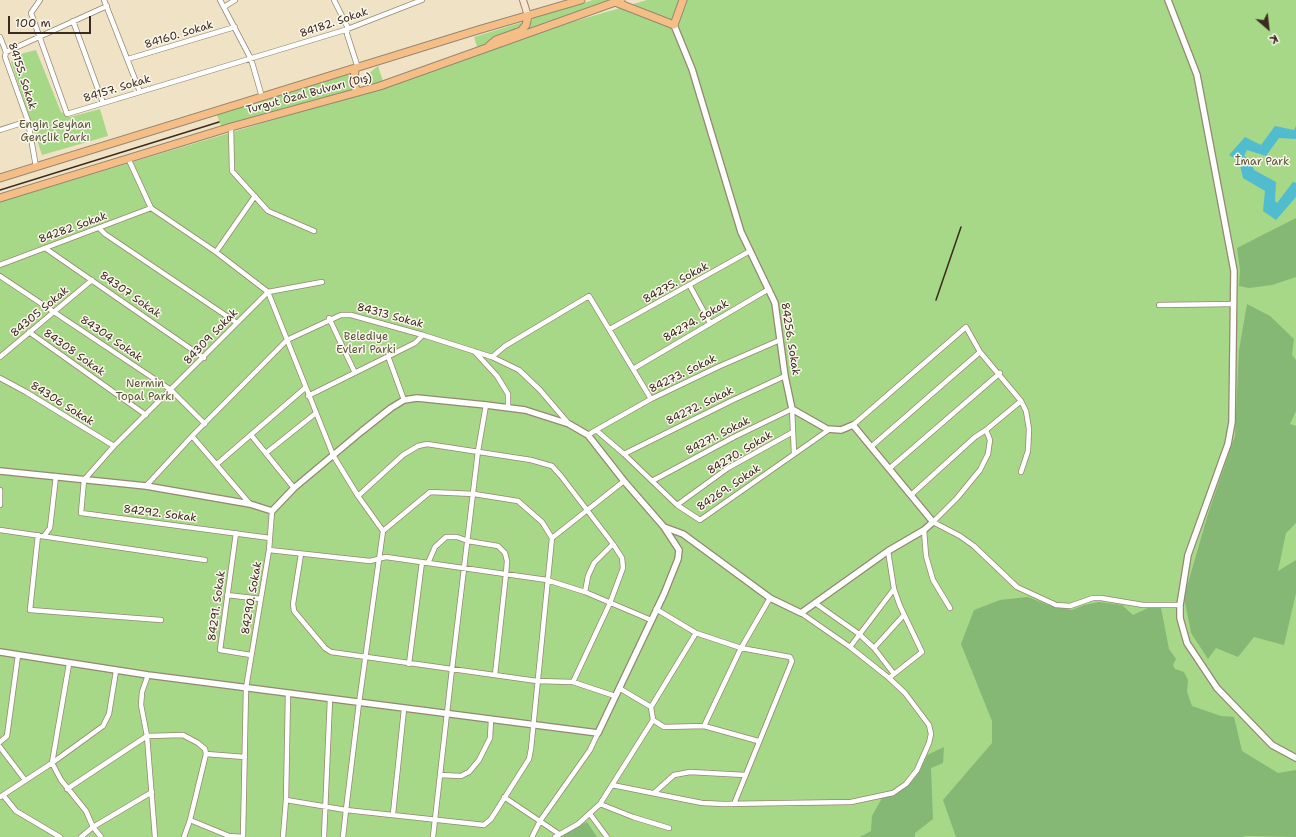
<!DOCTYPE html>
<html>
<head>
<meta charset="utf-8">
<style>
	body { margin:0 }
	#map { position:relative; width:1296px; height:837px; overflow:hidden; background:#f0e2c5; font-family:"Shantell Sans",sans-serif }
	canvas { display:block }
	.north { position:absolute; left:1248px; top:8px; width:40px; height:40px; -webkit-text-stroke:3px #fbf7ec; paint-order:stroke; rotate:152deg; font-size:11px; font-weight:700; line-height:16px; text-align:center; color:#3b2a1e }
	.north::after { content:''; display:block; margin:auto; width:14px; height:18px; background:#3b2a1e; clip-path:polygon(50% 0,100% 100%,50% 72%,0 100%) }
	.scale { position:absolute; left:8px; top:16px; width:83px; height:18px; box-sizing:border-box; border:2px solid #3b2a1e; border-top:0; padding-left:5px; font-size:12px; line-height:14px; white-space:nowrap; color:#3b2a1e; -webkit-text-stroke:3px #fbf7ec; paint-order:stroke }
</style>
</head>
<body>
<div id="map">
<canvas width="1296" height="837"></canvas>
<div class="north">K</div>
<div class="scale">100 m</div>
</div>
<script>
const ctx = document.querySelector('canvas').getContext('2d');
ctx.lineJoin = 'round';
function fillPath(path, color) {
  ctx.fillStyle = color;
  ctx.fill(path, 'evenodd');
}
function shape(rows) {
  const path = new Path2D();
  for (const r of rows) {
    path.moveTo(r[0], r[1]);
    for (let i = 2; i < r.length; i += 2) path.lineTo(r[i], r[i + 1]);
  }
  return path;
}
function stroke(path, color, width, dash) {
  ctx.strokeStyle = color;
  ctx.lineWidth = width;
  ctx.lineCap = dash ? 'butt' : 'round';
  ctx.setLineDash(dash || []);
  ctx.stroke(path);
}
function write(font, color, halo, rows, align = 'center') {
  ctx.font = font + ' "Shantell Sans",sans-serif';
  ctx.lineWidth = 3;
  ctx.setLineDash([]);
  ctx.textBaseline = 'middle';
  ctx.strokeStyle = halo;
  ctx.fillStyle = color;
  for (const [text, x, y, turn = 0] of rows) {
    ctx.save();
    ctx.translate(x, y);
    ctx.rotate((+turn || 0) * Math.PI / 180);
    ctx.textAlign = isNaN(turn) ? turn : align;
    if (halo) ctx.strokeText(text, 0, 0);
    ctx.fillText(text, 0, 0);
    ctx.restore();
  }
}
fillPath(shape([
	[593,0,609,0,527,30,533,18],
	[647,0,1296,0,1296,837,0,837,0,202,359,94,518,38],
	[523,22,521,27,478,50,474,37],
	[36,50,61,112,70,117,100,109,108,136,42,155,11,62,20,54],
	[378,66,383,81,371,85,367,79,368,74],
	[348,74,350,81,354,80,357,89,221,126,217,115]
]), '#a6d887');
fillPath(shape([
	[1296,218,1296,277,1272,285,1249,288,1239,286,1240,270,1237,248],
	[1247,304,1270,316,1294,339,1292,355,1296,360,1296,411,1290,424,1296,426,1296,523,1286,533,1278,571,1296,560,1296,593,1284,645,1254,637,1238,657,1216,648,1208,659,1191,633,1184,597,1208,514,1235,436,1239,350],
	[1028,597,1051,606,1072,610,1084,605,1099,602,1122,605,1133,615,1152,606,1161,608,1169,649,1176,659,1173,665,1175,669,1184,672,1188,680,1187,692,1192,706,1221,716,1234,717,1242,751,1278,773,1296,770,1296,837,1245,836,1243,837,956,837,943,800,992,743,992,721,961,644,974,610,1000,600],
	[944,747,943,763,931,768,933,819,915,833,915,837,860,837,871,831,872,816,882,798,904,789,920,771,927,755],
	[587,822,597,837,558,837,562,834]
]), '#84b874');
fillPath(shape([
	[1275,126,1294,130,1296,126,1296,139,1279,138,1266,156,1247,150,1244,156,1250,159,1254,170,1276,182,1275,201,1277,203,1293,182,1296,183,1296,197,1276,220,1263,211,1265,191,1243,178,1239,161,1229,155,1245,137,1261,145]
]), '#52bccf');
const minor = shape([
	[40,0,31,13,67,114,345,30,422,0],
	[104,0,140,92],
	[220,0,251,59,262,97],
	[334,0,347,26,347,34,358,68],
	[224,7,235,0],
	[73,21,103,103],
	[0,37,6,52,5,57,28,121,36,167],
	[6,52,107,6],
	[128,59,235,27],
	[231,127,232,171,268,211,314,231],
	[0,130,28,121],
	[128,158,151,208,216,252,268,292,333,455,358,496,383,531],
	[99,228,105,234,237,323],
	[45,248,204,358],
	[216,252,255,196],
	[0,265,151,208],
	[0,276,171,390,205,424],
	[690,286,710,323],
	[1159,305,1234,304],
	[329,318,355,373],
	[610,329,750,251],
	[29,332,146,415],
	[474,351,497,376,508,394,508,407],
	[388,356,404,400],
	[0,357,92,280],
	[492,357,519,370,540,390,569,424],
	[633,369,769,289],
	[0,378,26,392,114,446],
	[308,396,415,343,423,335],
	[853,425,966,327,980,352,872,446],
	[596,430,651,399,720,366,780,340],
	[986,430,990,440,988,454,980,470,957,498,933,522,960,536,974,546,1017,587,1056,605,1070,606,1093,598,1101,598,1143,605,1180,605],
	[251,435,294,488],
	[588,435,596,430,624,454,677,505,700,520,830,429],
	[192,436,250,504],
	[266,453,316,413],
	[624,454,733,400,785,376],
	[217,464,305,388],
	[890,468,1000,373],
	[1021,472,1028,451,1029,429,1026,411,1021,401],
	[652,481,734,437,792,409,794,453],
	[146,486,192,436,287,340,341,315,351,315,423,335,492,357,505,346,589,296,651,399],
	[0,490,0,505],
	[911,495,975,437,986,430,1021,401,980,352],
	[358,496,403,455,418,446,427,444,531,460,552,466,561,476,613,544,622,558,623,568,610,603,573,682],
	[677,505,728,468,793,432],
	[0,530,205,560],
	[924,530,926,556,933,580,950,608],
	[236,533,220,650,251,655],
	[38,535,30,610,161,620],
	[44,536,50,528,56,476],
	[270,538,81,513,84,480,114,446,268,292,322,282],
	[552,538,624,481],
	[269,550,370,561,386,557,547,580,585,592,651,620],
	[888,551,894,589,900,606,922,652,889,678],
	[301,554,293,604,294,611,325,648,331,652,537,681,573,682,615,696],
	[428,563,435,547,446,537,457,537,468,541,498,546,505,553,507,561,506,574,495,675],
	[585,592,588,576,594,563,613,544],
	[227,595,261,599],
	[815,603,859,634,874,648,894,674],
	[656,609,696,633,741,648,790,657,792,661,734,804],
	[850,647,894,589],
	[874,648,903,616],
	[69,664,52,763,61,780,86,811,93,827,101,837],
	[409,664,422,562],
	[148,675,142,692,141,705,147,736,155,837],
	[651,707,696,633],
	[653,720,664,727,704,726,758,741],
	[704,726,741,648,770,598],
	[0,742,7,736,18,655],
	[0,747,25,780],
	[440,775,461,776,469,772,479,760,490,738,491,720],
	[612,785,702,803,724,804,851,802,893,793,906,784,917,770,929,743,931,734,929,725,905,693,889,678,850,647,801,613],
	[67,789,147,736,183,735,198,743,205,749,206,754],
	[654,793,674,775,690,772,745,775],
	[3,795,16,811,60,837],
	[0,797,52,763,103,726,109,714,116,671],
	[504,797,559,834],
	[286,800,346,810,475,824,484,825,491,819,529,759,531,749,552,538,542,522,518,501,474,494,430,492,383,531,359,703,346,810,343,837],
	[600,804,633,817,669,828],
	[393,814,404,709],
	[590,814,607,837],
	[190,820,229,836,243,837],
	[81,837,93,827,152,792],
	[184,837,190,820,206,754,245,757],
	[243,837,246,688,269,550,272,511],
	[283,837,286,800,288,694],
	[324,837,330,699],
	[433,837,452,669,478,451,486,405],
	[532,837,540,821,590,750,598,733],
	[555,837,578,824,600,804,653,720,651,707,619,688]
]);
const tertiary = shape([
	[1168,0,1197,75,1234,271,1232,422,1228,444,1188,555,1180,605,1180,618,1187,643,1217,688,1272,745,1296,758],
	[0,471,146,486,250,504,272,511,294,488,362,431,391,408,404,400,417,398,486,405,525,410,569,424,588,435,624,481,664,527,679,550,678,559,664,594,598,733,148,675,0,652],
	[664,527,683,534,770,598,801,613,888,551,924,530,933,522,853,425,841,430,827,429,792,409,785,376,775,303,741,232,692,69,674,25]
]);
const secondary = shape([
	[523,0,528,16]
]);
const primary = shape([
	[615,2,674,25,683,0],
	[489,46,496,40,521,31,526,25,528,16],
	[355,68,354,85,358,92],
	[0,178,478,30,581,0],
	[0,198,231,127,380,86,621,0]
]);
stroke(minor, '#968672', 6);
stroke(tertiary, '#968672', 8);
stroke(secondary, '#968672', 8);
stroke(primary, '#968672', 9);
stroke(minor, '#fff', 4.5);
stroke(tertiary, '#fff', 5.5);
stroke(secondary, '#fbe5cf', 6);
stroke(primary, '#f6be87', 7);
stroke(shape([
	[0,190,219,122],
	[936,300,961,227]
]), '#3b2a1e', 1.5);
write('11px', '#3b2a1e', '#fbf7ec', [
	["84182. Sokak",334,23,-19],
	["84160. Sokak",179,35,-17],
	["84155. Sokak",22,76,72],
	["84157. Sokak",117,89,-17],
	["Turgut Özal Bulvarı (Dış)",309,94,-15],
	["84282 Sokak",73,228,-20],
	["84275. Sokak",676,283,-29],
	["84307 Sokak",130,295,35],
	["84305 Sokak",40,312,-40],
	["84313 Sokak",390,316,15],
	["84274. Sokak",696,321,-30],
	["84309 Sokak",211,337,-46],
	["84304 Sokak",111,339,34],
	["84256. Sokak",790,339,81],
	["84308 Sokak",74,353,35],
	["84273. Sokak",683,374,-26],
	["84306 Sokak",62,404,32],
	["84272. Sokak",700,406,-26],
	["84271. Sokak",718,436,-27],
	["84270. Sokak",740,453,-31],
	["84269. Sokak",729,488,-34],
	["84292. Sokak",160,514,7],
	["84290. Sokak",252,598,-80],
	["84291. Sokak",217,606,-82]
]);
write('11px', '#565638', '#fbf7ec', [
	["Engin Seyhan",55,125],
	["Gençlik Parkı",55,138],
	["İmar Park",1262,162],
	["Belediye",366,337],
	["Evleri Parki",366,350],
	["Nermin",145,384],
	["Topal Parkı",145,397]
]);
</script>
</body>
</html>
